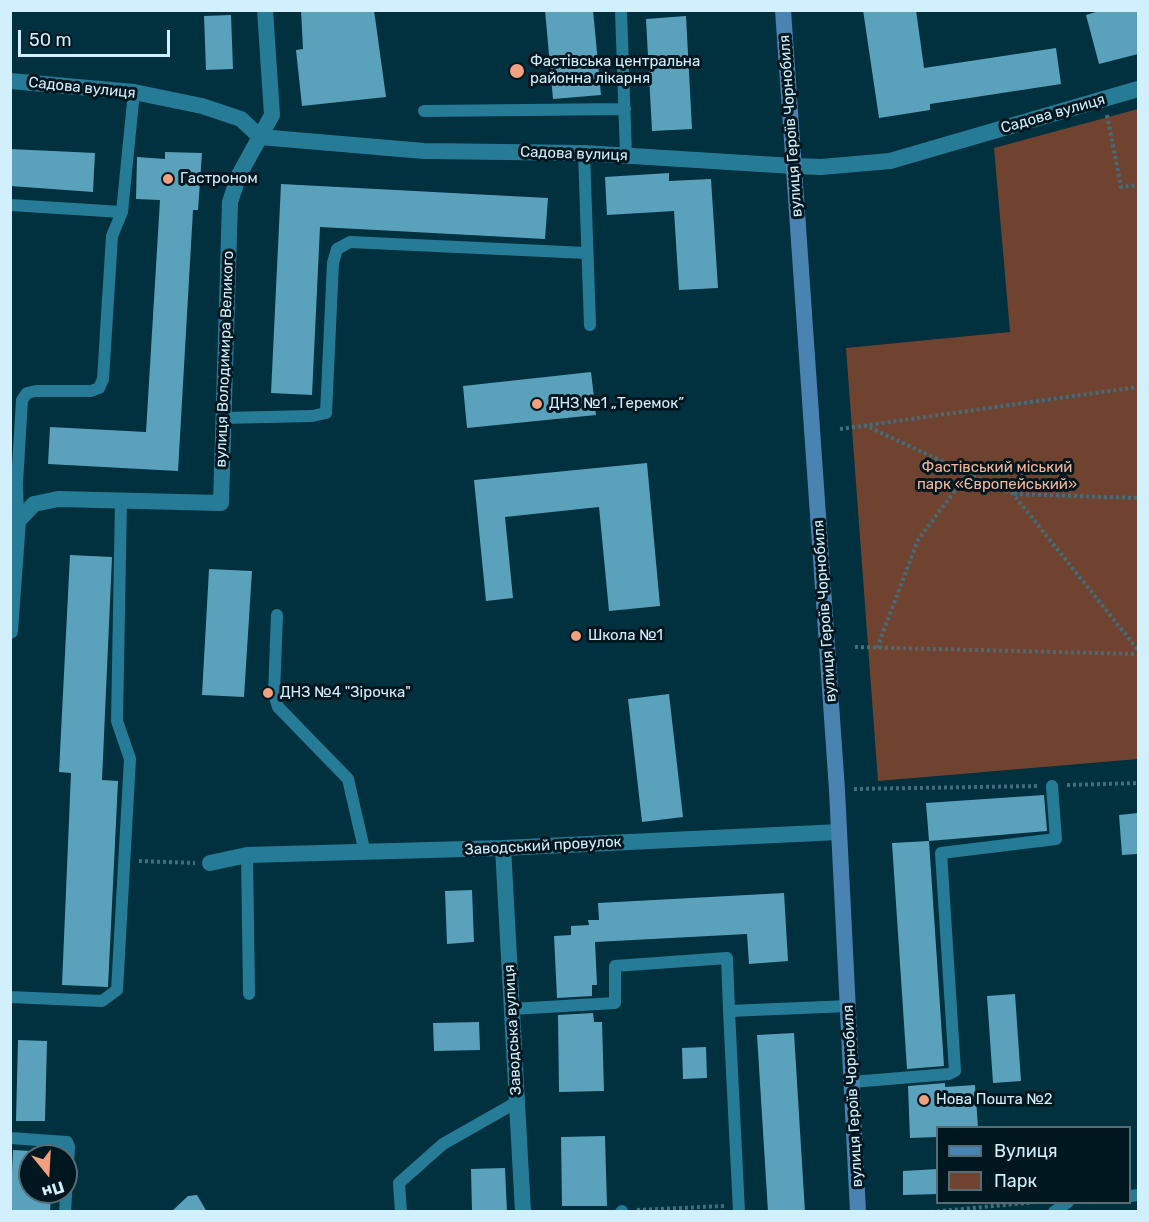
<!DOCTYPE html>
<html>
<head>
<meta charset="utf-8">
<style>
	body { margin:0 }
	#map { position:relative; width:1149px; height:1222px; overflow:hidden; background:#01303f; font-family:Rubik,sans-serif }
	canvas { display:block }
	.frame { position:absolute; inset:0; border:12px solid #d1effc; pointer-events:none }
	.legend { position:absolute; left:936px; top:1126px; width:195px; height:78px; box-sizing:border-box; background:#00171f; border:2px solid #546d77; margin:0; padding:8px 10px; list-style:none; font-size:18px; color:#d1effc }
	.legend li { display:flex; align-items:center; gap:12px; height:30px }
	.legend b { width:30px; border:2px solid #546d77 }
	.north { position:absolute; left:18px; top:1144px; width:60px; height:60px; box-sizing:border-box; background:#00171f; border:2px solid #546d77; border-radius:50%; rotate:162deg; font-size:16px; font-weight:700; line-height:24px; text-align:center; color:#d1effc }
	.north::after { content:''; display:block; margin:auto; width:21px; height:27px; background:#f1a17d; clip-path:polygon(50% 0,100% 100%,50% 72%,0 100%) }
	.scale { position:absolute; left:18px; top:30px; width:152px; height:27px; box-sizing:border-box; border:3px solid #d1effc; border-top:0; padding-left:8px; font-size:18px; line-height:21px; white-space:nowrap; color:#d1effc; -webkit-text-stroke:4px #00171f; paint-order:stroke }
</style>
</head>
<body>
<div id="map">
<canvas width="1149" height="1222"></canvas>
<div class="frame"></div>
<ul class="legend">
<li><b style="height:8px;background:#4983b1"></b>Вулиця</li>
<li><b style="height:16px;background:#6f432f"></b>Парк</li>
</ul>
<div class="north">Пн</div>
<div class="scale">50 m</div>
</div>
<script>
const ctx = document.querySelector('canvas').getContext('2d');
ctx.lineJoin = 'round';
function fillPath(path, color) {
  ctx.fillStyle = color;
  ctx.fill(path, 'evenodd');
}
function shape(rows) {
  const path = new Path2D();
  for (const r of rows) {
    path.moveTo(r[0], r[1]);
    for (let i = 2; i < r.length; i += 2) path.lineTo(r[i], r[i + 1]);
  }
  return path;
}
function stroke(path, color, width, dash) {
  ctx.strokeStyle = color;
  ctx.lineWidth = width;
  ctx.lineCap = dash ? 'butt' : 'round';
  ctx.setLineDash(dash || []);
  ctx.stroke(path);
}
function write(font, color, halo, rows, align = 'center') {
  ctx.font = font + ' Rubik,sans-serif';
  ctx.lineWidth = 6;
  ctx.setLineDash([]);
  ctx.textBaseline = 'middle';
  ctx.strokeStyle = halo;
  ctx.fillStyle = color;
  for (const [text, x, y, turn = 0] of rows) {
    ctx.save();
    ctx.translate(x, y);
    ctx.rotate((+turn || 0) * Math.PI / 180);
    ctx.textAlign = isNaN(turn) ? turn : align;
    if (halo) ctx.strokeText(text, 0, 0);
    ctx.fillText(text, 0, 0);
    ctx.restore();
  }
}
fillPath(shape([
	[1138,109,1138,759,878,781,846,348,1010,332,994,148]
]), '#6f432f');
fillPath(shape([
	[301,10,374,10,386,97,302,106,296,50,303,49],
	[545,10,593,10,601,95,553,99],
	[863,10,916,10,924,68,1056,48,1061,84,930,104,930,110,879,118],
	[1102,10,1138,10,1138,54,1099,64,1086,15],
	[231,15,233,69,206,70,204,16],
	[686,16,692,129,652,131,646,19],
	[10,149,95,153,93,192,10,186],
	[165,152,202,153,198,210,193,210,178,471,48,464,50,427,146,432,160,200,136,199,137,157,165,159],
	[669,173,669,181,711,179,718,288,679,290,674,211,607,215,605,177],
	[281,184,548,198,545,239,320,227,312,395,271,393],
	[591,372,596,415,467,428,463,386],
	[647,463,660,606,609,611,599,507,505,517,513,598,486,601,474,480],
	[70,555,112,557,102,780,118,781,108,987,62,985,71,773,59,772],
	[209,569,252,571,244,697,202,695],
	[669,694,683,817,642,822,628,699],
	[1044,795,1047,831,929,841,926,803],
	[1138,813,1138,854,1122,855,1119,815],
	[929,841,944,1066,907,1069,892,843],
	[472,890,474,942,447,944,445,891],
	[784,893,788,961,749,964,747,934,595,942,597,985,592,985,592,996,557,998,554,936,571,935,571,926,589,925,588,920,599,920,598,903],
	[1015,994,1021,1081,993,1083,987,996],
	[593,1013,594,1022,602,1022,604,1091,559,1092,558,1015],
	[479,1022,480,1050,434,1051,433,1023],
	[794,1033,805,1212,768,1212,757,1035],
	[18,1040,47,1041,45,1121,16,1121],
	[706,1047,707,1078,683,1079,682,1048],
	[945,1083,945,1087,975,1085,978,1128,938,1128,938,1137,910,1138,908,1086],
	[605,1136,607,1206,562,1206,561,1137],
	[13,1150,30,1151,30,1192,51,1192,50,1212,10,1212],
	[505,1168,507,1212,472,1212,471,1169],
	[938,1169,938,1194,903,1195,903,1171],
	[197,1195,207,1212,171,1212,188,1196]
]), '#5aa1bc');
stroke(shape([
	[1107,115,1121,187,1138,185],
	[864,425,1013,494,1138,650],
	[840,429,1138,387],
	[1014,494,1138,498],
	[855,647,1138,654],
	[877,648,918,540,968,473],
	[1067,785,1138,783],
	[854,789,1039,786],
	[139,861,195,863],
	[637,1210,724,1206],
	[931,1212,1036,1202]
]), '#436d7b', 4, [3, 3]);
stroke(shape([
	[621,10,626,156],
	[424,111,625,109],
	[584,153,590,325],
	[10,205,122,212],
	[222,418,312,416,326,413,333,263,337,249,350,242,586,253],
	[18,521,17,483,22,400,27,393,36,391,91,391,99,388,103,379,112,236,122,212,134,92],
	[277,615,274,694,278,707,348,779,365,853],
	[247,855,249,994],
	[10,997,102,1001,117,990,130,759,117,721,121,500],
	[512,1009,615,1003,615,966,727,958,729,1011],
	[852,1082,949,1074,955,1071,941,853,1056,839,1052,786],
	[10,1138,67,1142,69,1147,65,1212],
	[1130,1196,1138,1195],
	[401,1212,399,1183,443,1144,517,1102],
	[621,1212,622,1211],
	[739,1212,729,1011,849,1006],
	[1054,1212,1068,1202]
]), '#267b97', 12);
stroke(shape([
	[793,166,821,167,890,161,1138,89]
]), '#267b97', 16);
stroke(shape([
	[10,81,134,92,202,106,241,119,260,137,424,151,584,153,793,166],
	[10,631,18,521,34,504,58,499,221,503,230,202,239,175,272,115,265,10],
	[503,848,523,1212],
	[210,863,247,855,503,848,839,832]
]), '#267b97', 16);
stroke(shape([
	[783,10,837,790,858,1212]
]), '#4983b1', 16);
for (const [x, y, r, color] of [
	[517,71,8,"#f1a17d"],
	[168,179,6,"#f1a17d"],
	[537,404,6,"#f1a17d"],
	[576,636,6,"#f1a17d"],
	[268,693,6,"#f1a17d"],
	[924,1100,6,"#f1a17d"]
]) {
  const dot = new Path2D();
  dot.arc(x, y, r, 0, 2 * Math.PI);
  ctx.fillStyle = color;
  ctx.fill(dot);
  stroke(dot, '#00171f', 2);
}
write('15px', '#d1effc', '#00171f', [
	["Фастівська центральна",530,62],
	["районна лікарня",530,79],
	["Гастроном",180,179],
	["ДНЗ №1 „Теремок”",549,404],
	["Школа №1",588,636],
	["ДНЗ №4 \"Зірочка\"",280,693],
	["Нова Пошта №2",936,1100]
], 'left');
write('15px', '#d1effc', '#00171f', [
	["Садова вулиця",82,88,6],
	["Садова вулиця",1053,114,-16],
	["вулиця Героїв Чорнобиля",791,126,-94],
	["Садова вулиця",574,154,2],
	["вулиця Володимира Великого",225,359,-88],
	["вулиця Героїв Чорнобиля",825,611,-94],
	["Заводський провулок",543,846,-3],
	["Заводська вулиця",513,1030,-93],
	["вулиця Героїв Чорнобиля",853,1096,-93]
]);
write('15px', '#f9b597', '#00171f', [
	["Фастівський міський",997,468],
	["парк «Європейський»",997,485]
]);
</script>
</body>
</html>
